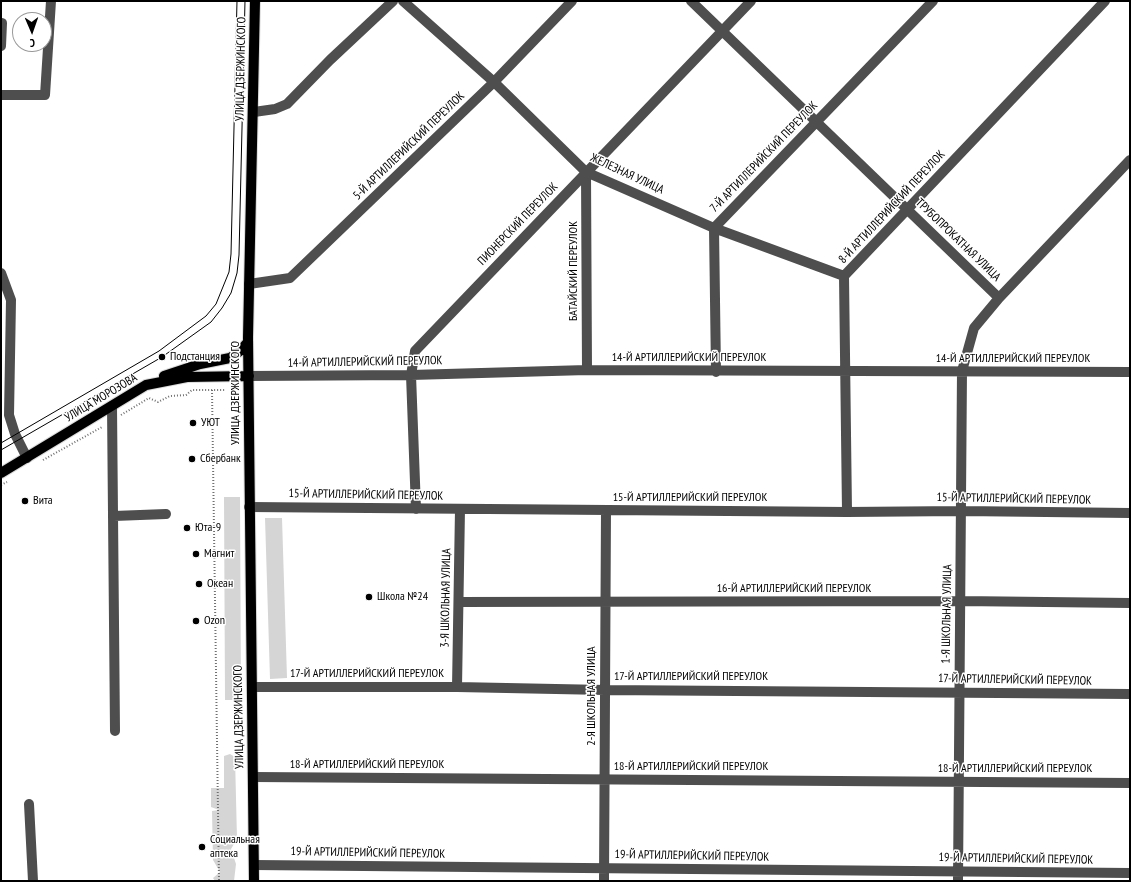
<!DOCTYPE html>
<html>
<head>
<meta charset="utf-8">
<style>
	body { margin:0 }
	#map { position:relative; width:1131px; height:882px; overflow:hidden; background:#fff; font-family:"PT Sans Narrow",sans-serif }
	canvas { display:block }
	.frame { position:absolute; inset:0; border:2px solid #000; pointer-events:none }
	.north { position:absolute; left:12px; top:12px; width:40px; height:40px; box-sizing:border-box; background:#fff; border:1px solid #999; border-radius:50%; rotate:178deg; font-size:11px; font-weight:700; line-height:16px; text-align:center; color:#000 }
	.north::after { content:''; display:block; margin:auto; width:14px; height:18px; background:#000; clip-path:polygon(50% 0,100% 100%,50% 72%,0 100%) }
</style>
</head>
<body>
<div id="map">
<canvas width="1131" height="882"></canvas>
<div class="frame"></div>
<div class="north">С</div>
</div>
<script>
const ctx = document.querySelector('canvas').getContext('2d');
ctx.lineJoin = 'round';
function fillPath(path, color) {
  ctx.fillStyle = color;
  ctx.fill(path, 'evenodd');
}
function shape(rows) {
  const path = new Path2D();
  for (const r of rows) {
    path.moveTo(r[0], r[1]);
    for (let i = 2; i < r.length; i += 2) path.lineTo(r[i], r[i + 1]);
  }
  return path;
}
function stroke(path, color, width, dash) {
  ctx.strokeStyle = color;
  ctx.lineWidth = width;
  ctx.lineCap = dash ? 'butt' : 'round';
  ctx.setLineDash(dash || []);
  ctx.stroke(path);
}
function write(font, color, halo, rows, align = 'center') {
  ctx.font = font + ' "PT Sans Narrow",sans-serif';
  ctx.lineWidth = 3;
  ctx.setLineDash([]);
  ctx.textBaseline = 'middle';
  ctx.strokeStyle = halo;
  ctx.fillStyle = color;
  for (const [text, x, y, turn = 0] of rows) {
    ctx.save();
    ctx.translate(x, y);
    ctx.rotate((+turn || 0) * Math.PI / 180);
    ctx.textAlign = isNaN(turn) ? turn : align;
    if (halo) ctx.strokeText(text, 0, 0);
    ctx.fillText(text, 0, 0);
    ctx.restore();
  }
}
fillPath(shape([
	[224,497,240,497,241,700,225,700],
	[265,518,282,518,287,678,270,679],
	[230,754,235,757,237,839,231,849,236,864,234,881,215,881,213,878,220,872,213,860,212,811,219,810,211,807,211,788,224,788,224,756]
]), '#d5d5d5');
const major = shape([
	[164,376,200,364,230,358,240,351,248,342],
	[1,473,146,385,187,377,249,376],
	[254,881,248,337,255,1]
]);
stroke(major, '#dbdbdb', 12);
stroke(shape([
	[212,390,219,881],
	[121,415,149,398,158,402,170,396,186,395,192,390,225,390],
	[43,460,102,427],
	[1,485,7,482]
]), '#707070', 2, [1, 2]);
stroke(shape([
	[403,1,494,82,586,172,714,228,844,276],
	[691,1,999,298],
	[1,46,2,23],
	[1,95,45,95,51,1],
	[254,112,275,109,287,104,330,60,393,1],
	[586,172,587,370],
	[1,273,11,300,9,415,15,434,27,458],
	[249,284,290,278,494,82,572,1],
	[716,372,714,228,933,1],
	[249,376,411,375,587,370,1130,372],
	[112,406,115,731],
	[249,507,847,512,962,511,1130,513],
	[416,509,411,375,415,351,751,1],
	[847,512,844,276,1105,1],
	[114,516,166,514],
	[459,602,961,601,1130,603],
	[252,687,457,687,605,690,1130,694],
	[457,687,460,509],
	[253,777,1130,783],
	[29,804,33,881],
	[254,865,1130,873],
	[604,881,606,510],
	[958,881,962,371,974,328,999,298,1130,160]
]), '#4e4e4e', 10);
stroke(major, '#000', 10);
stroke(shape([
	[1,443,159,351,206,316,216,304,229,272,231,254,237,1],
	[1,450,162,357,211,322,222,308,231,293,237,273,239,255,245,1]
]), '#000', 1);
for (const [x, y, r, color] of [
	[162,357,4,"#000"],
	[193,423,4,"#000"],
	[192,459,4,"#000"],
	[25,501,4,"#000"],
	[187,528,4,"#000"],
	[196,554,4,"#000"],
	[199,584,4,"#000"],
	[369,597,4,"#000"],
	[196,621,4,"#000"],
	[202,847,4,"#000"]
]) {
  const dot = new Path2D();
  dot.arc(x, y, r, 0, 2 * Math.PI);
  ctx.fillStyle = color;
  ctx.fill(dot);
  stroke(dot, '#fff', 1.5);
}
write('12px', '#000', '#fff', [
	["УЛИЦА ДЗЕРЖИНСКОГО",241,69,-89],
	["5-Й АРТИЛЛЕРИЙСКИЙ ПЕРЕУЛОК",409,146,-44],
	["7-Й АРТИЛЛЕРИЙСКИЙ ПЕРЕУЛОК",764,157,-46],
	["ЖЕЛЕЗНАЯ УЛИЦА",627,174,25],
	["8-Й АРТИЛЛЕРИЙСКИЙ ПЕРЕУЛОК",892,207,-47],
	["ПИОНЕРСКИЙ ПЕРЕУЛОК",518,224,-46],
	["ТРУБОПРОКАТНАЯ УЛИЦА",958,240,44],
	["БАТАЙСКИЙ ПЕРЕУЛОК",574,271,-90],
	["14-Й АРТИЛЛЕРИЙСКИЙ ПЕРЕУЛОК",689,358],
	["14-Й АРТИЛЛЕРИЙСКИЙ ПЕРЕУЛОК",1013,359],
	["14-Й АРТИЛЛЕРИЙСКИЙ ПЕРЕУЛОК",365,362,-1],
	["УЛИЦА ДЗЕРЖИНСКОГО",236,393,-90],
	["УЛИЦА МОРОЗОВА",101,398,-31],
	["15-Й АРТИЛЛЕРИЙСКИЙ ПЕРЕУЛОК",366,495,1],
	["15-Й АРТИЛЛЕРИЙСКИЙ ПЕРЕУЛОК",690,498],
	["15-Й АРТИЛЛЕРИЙСКИЙ ПЕРЕУЛОК",1014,499,1],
	["16-Й АРТИЛЛЕРИЙСКИЙ ПЕРЕУЛОК",794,589],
	["3-Я ШКОЛЬНАЯ УЛИЦА",446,598,-89],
	["1-Я ШКОЛЬНАЯ УЛИЦА",947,614,-89],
	["17-Й АРТИЛЛЕРИЙСКИЙ ПЕРЕУЛОК",367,674],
	["17-Й АРТИЛЛЕРИЙСКИЙ ПЕРЕУЛОК",691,677],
	["17-Й АРТИЛЛЕРИЙСКИЙ ПЕРЕУЛОК",1015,680,1],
	["2-Я ШКОЛЬНАЯ УЛИЦА",592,696,-90],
	["УЛИЦА ДЗЕРЖИНСКОГО",239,717,-91],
	["18-Й АРТИЛЛЕРИЙСКИЙ ПЕРЕУЛОК",367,765],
	["18-Й АРТИЛЛЕРИЙСКИЙ ПЕРЕУЛОК",691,767],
	["18-Й АРТИЛЛЕРИЙСКИЙ ПЕРЕУЛОК",1015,769],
	["19-Й АРТИЛЛЕРИЙСКИЙ ПЕРЕУЛОК",368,853,1],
	["19-Й АРТИЛЛЕРИЙСКИЙ ПЕРЕУЛОК",692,856,1],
	["19-Й АРТИЛЛЕРИЙСКИЙ ПЕРЕУЛОК",1016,859,1]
]);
write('12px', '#000', '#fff', [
	["Подстанция",170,357],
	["УЮТ",201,423],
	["Сбербанк",200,459],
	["Вита",33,501],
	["Юта-9",195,528],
	["Магнит",204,554],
	["Океан",207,584],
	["Школа №24",377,597],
	["Ozon",204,621],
	["Социальная",210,840],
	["аптека",210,854]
], 'left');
</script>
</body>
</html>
